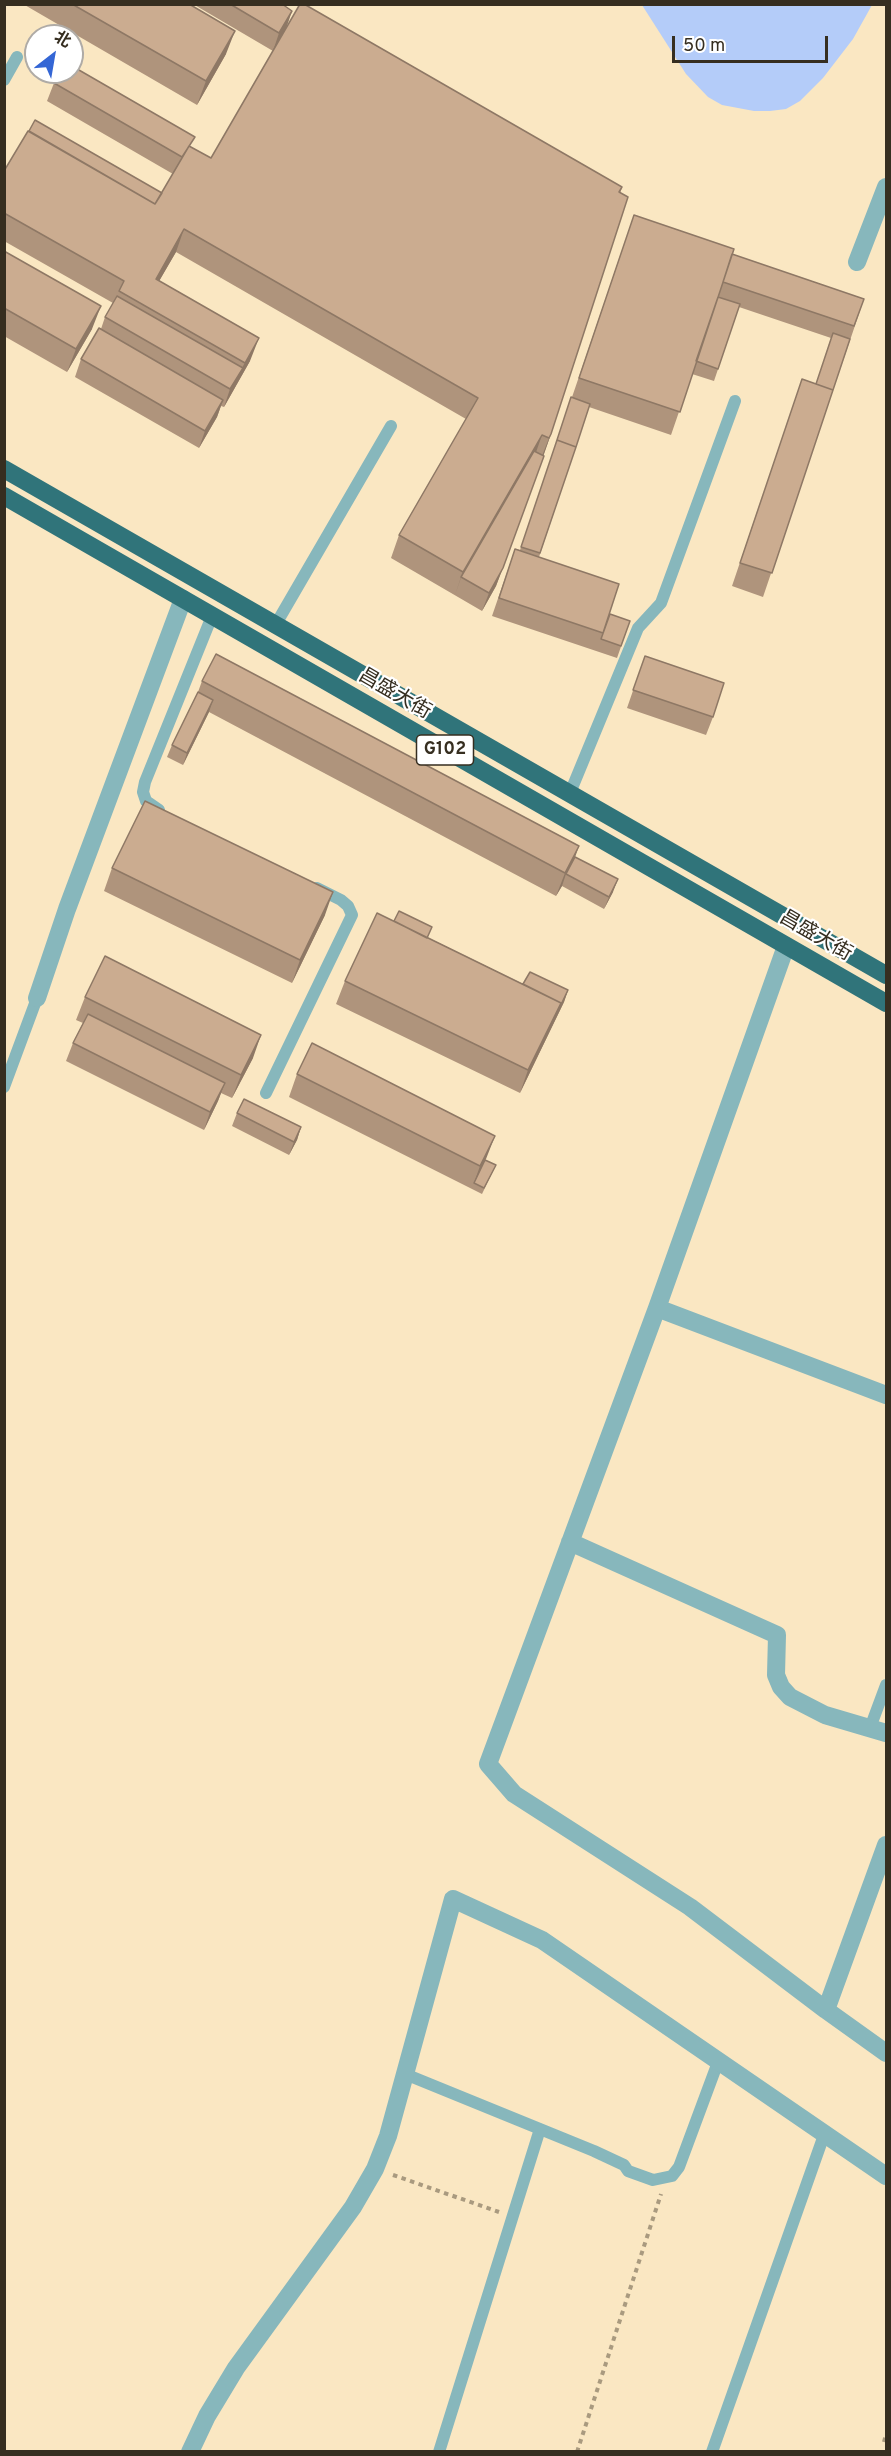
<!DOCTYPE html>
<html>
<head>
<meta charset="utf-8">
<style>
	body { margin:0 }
	#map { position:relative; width:891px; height:2456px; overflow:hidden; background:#fae7c2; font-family:Overpass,"Noto Sans SC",sans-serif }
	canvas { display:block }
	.frame { position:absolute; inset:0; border:6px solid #362e20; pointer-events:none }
	.north { position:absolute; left:24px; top:24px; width:60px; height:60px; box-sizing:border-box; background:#fff; border:2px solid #afaba6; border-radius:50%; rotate:31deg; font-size:16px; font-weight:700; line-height:24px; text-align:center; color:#362e20 }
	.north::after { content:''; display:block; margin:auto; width:21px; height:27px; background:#3466d5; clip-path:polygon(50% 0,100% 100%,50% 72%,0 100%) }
	.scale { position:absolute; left:672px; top:36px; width:156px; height:27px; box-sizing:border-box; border:3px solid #362e20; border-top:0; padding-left:8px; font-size:18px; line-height:21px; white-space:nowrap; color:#362e20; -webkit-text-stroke:4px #fff; paint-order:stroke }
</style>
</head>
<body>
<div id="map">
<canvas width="891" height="2456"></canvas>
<div class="frame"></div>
<div class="north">北</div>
<div class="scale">50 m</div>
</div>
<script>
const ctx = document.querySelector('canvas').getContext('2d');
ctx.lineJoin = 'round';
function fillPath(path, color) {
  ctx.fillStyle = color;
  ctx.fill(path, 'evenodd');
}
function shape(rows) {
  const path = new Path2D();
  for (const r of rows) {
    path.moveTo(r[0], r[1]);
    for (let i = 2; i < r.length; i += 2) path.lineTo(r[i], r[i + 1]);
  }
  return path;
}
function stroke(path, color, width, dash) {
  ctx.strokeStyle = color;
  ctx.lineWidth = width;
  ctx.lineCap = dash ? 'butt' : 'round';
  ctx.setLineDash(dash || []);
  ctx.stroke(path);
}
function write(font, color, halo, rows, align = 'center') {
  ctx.font = font + ' Overpass,"Noto Sans SC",sans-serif';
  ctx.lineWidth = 4.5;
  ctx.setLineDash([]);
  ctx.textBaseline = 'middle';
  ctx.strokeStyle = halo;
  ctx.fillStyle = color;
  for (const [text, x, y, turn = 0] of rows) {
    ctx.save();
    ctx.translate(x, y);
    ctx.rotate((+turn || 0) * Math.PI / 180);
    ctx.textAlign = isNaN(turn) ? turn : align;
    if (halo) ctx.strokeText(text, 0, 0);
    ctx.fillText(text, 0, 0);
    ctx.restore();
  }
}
fillPath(shape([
	[642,5,872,5,853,39,823,78,800,101,786,109,770,111,754,111,722,105,708,97,686,74]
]), '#b4ccf9');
stroke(shape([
	[393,2175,499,2212],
	[884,2442,886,2434],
	[577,2452,661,2194]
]), '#a99a7f', 4, [4.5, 4.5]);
stroke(shape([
	[4,80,17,57],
	[276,624,391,426],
	[570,793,638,628,661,603,735,401],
	[159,810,146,801,143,792,145,782,212,616],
	[4,1087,37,998],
	[266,1093,352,915,348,906,341,900,317,888],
	[870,1728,886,1685],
	[405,2074,594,2151,624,2165,628,2171,653,2180,672,2176,679,2167,718,2062],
	[439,2452,540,2129],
	[712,2452,824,2135]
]), '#87b7bc', 12);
stroke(shape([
	[857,262,886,187],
	[786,946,657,1308,488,1764,514,1794,690,1907,826,2010,886,2053],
	[37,998,67,909,183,599],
	[657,1308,886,1395],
	[570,1542,777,1635,776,1675,781,1687,790,1697,825,1715,886,1733],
	[826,2010,886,1845],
	[190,2452,207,2416,236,2368,353,2207,375,2169,388,2136,453,1899,542,1940,886,2176]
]), '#87b7bc', 18);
stroke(shape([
	[4,469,886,975],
	[4,496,886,1003]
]), '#30747a', 18);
fillPath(shape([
	[23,4,189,4,226,54,197,105],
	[193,4,282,4,292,11,273,51],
	[54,83,191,147,211,158,622,187,551,434,496,586,482,611,391,558,399,535,466,419,176,252,159,281,250,361,224,407,221,406,217,417,199,448,75,377,81,359,101,329,105,317,113,303,4,241,4,171,162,193,173,174,47,101],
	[634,215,732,254,864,299,763,597,732,586,802,379,816,384,831,338,739,307,714,381,692,374,671,435,589,407,539,557,610,614,630,621,617,658,492,616,515,549,520,550],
	[4,251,92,329,67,372,4,336],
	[645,656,713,717,706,735,627,708],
	[202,681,575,857,613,892,604,909,562,886,556,896,209,712,183,765,167,757,172,745,198,692],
	[112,868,325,915,292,983,104,891],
	[394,921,523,984,568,990,564,1002,520,1093,336,1004,345,981],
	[85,997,253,1058,232,1098,221,1093,218,1101,204,1130,66,1061,73,1043,83,1023,76,1020],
	[297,1074,496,1165,482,1194,289,1097],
	[237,1113,301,1127,297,1140,289,1155,232,1126]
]), '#af947c');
fillPath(shape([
	[292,11,286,29,273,51,279,33],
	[235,31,226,54,197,105,206,81],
	[184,229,176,252,147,302,156,279],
	[101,306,92,329,67,372,76,349],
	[259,338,250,361,224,407,230,389],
	[223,400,217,417,199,448,205,431],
	[551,434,543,457,540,461,549,438],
	[542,435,534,458,461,577,455,595,463,572],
	[503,568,496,586,482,611,489,593],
	[213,700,209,712,183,765,187,753],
	[579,846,571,869,566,874,562,886,556,896,565,873],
	[618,879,613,892,604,909,609,897],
	[333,892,325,915,292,983,300,960],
	[568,990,564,1002,520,1093,528,1070,561,1003],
	[261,1035,253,1058,232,1098,241,1075],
	[225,1083,218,1101,204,1130,210,1112],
	[301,1127,297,1140,289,1155,294,1142],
	[495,1136,486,1159,474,1183,480,1166]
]), '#8e7865');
const building = shape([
	[72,4,189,4,235,31,206,81,72,4],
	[230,4,282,4,292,11,279,33,230,4],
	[300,4,304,4,622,187,619,192,628,197,551,434,549,438,542,435,463,572,399,535,478,398,184,229,156,279,259,338,245,363,119,291,124,281,4,213,4,171,28,131,155,204,189,146,211,158,300,4],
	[72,66,195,137,182,157,54,83,60,72,72,72,72,66],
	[35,120,162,193,155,204,29,131,35,120],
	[634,215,734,249,680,412,579,378,634,215],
	[4,251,101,306,76,349,4,308,4,251],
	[732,254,864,299,854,326,723,282,732,254],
	[117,296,243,368,230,389,105,317,117,296],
	[718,297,740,304,718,369,696,361,718,297],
	[99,328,223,400,205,431,81,359,99,328],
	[833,333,850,339,833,390,816,384,833,333],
	[802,379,833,390,772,573,740,563,802,379],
	[571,397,590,404,576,447,557,440,555,446,571,397],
	[557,440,576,447,540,553,521,547,557,440],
	[534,451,544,456,503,568,489,593,461,577,534,451],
	[515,549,619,584,603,633,499,598,515,549],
	[610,614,630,621,621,646,601,639,610,614],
	[216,654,579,846,565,873,202,681,216,654],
	[645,656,724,683,713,717,633,690,645,656],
	[198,692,213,700,187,753,172,745,198,692],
	[145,801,333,892,300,960,112,868,145,801],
	[575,857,618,879,609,897,566,874,575,857],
	[399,911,432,927,427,938,394,921,399,911],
	[377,913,561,1003,528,1070,345,981,377,913],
	[105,956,261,1035,241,1075,85,997,105,956],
	[530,972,568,990,557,1013,561,1003,523,984,530,972],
	[88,1014,225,1083,210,1112,73,1043,88,1014],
	[312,1043,495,1136,480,1166,297,1074,312,1043],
	[244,1099,301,1127,294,1142,237,1113,244,1099],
	[485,1160,496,1165,484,1188,474,1183,485,1160]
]);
fillPath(building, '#cbac90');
stroke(building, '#8e7865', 1.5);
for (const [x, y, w] of [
	[445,750,57]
]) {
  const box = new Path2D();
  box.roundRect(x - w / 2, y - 15, w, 30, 4.5);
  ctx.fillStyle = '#fff';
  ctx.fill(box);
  stroke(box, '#362e20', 1.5);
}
write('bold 18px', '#362e20', null, [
	["G102",445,750]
]);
write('20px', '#362e20', '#fff', [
	["昌盛大街",394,695,30],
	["昌盛大街",815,937,30]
]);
</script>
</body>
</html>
